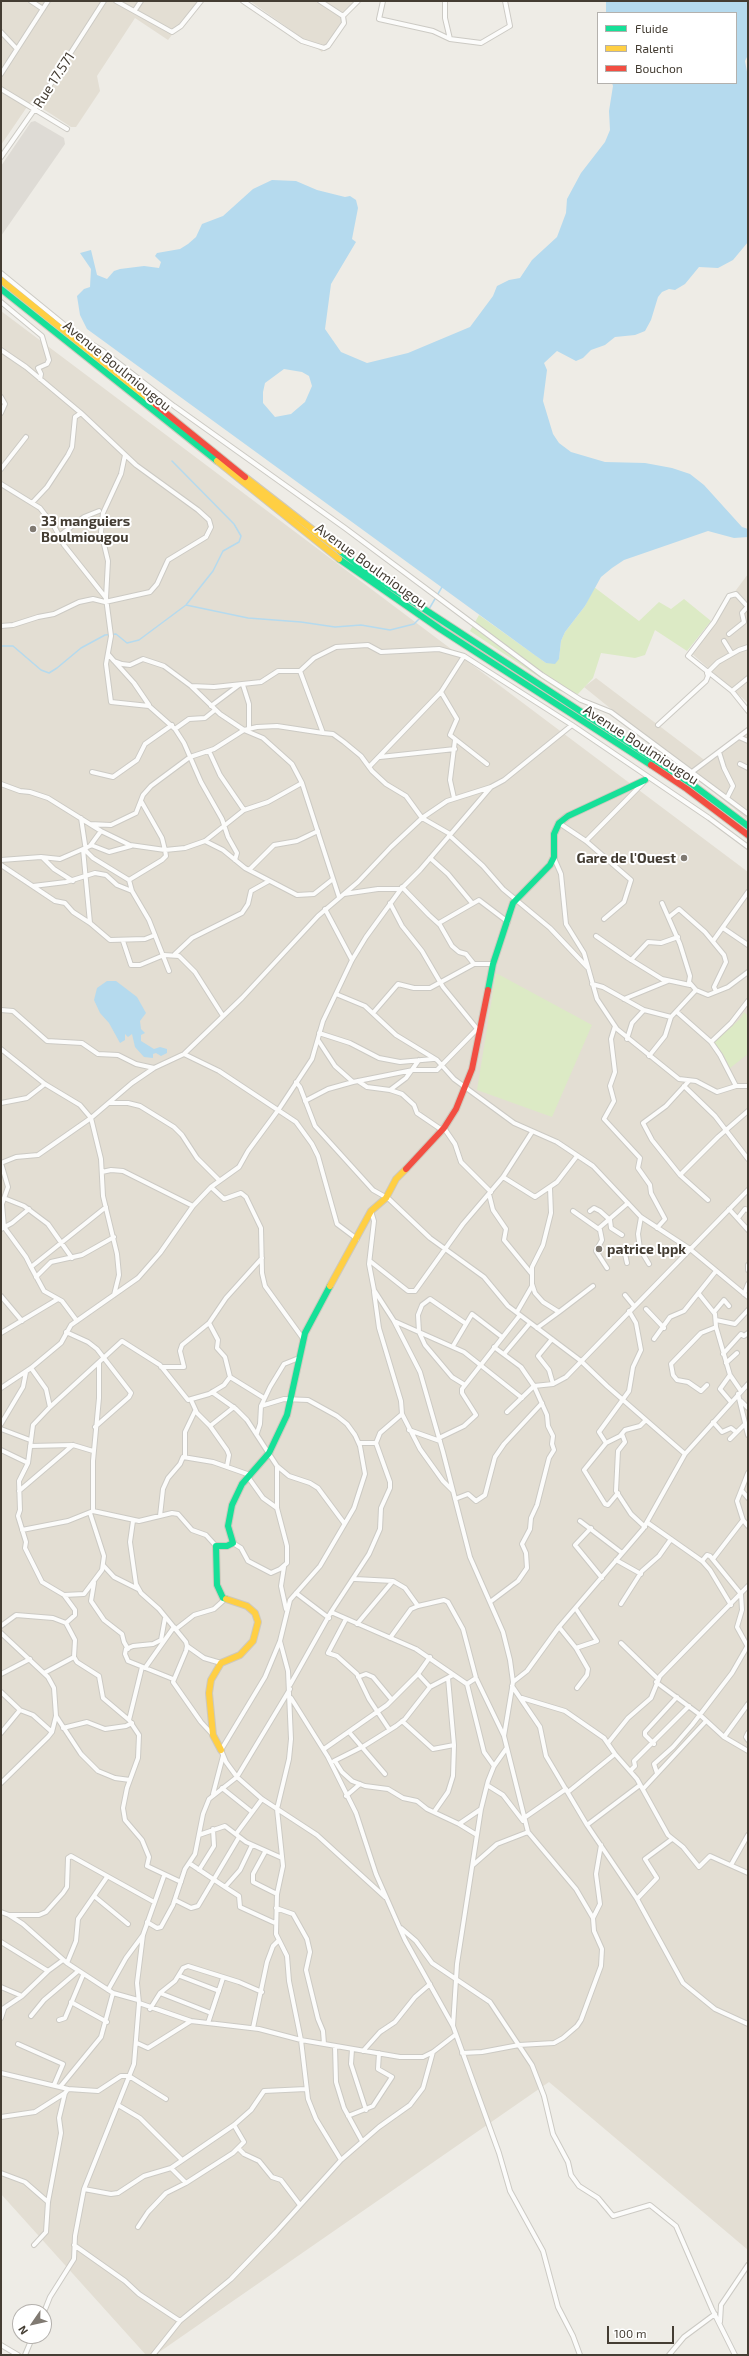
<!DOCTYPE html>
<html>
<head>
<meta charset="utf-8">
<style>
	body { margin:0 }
	#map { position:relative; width:749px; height:2356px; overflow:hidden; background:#eeece6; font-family:"Exo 2",sans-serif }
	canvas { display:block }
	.frame { position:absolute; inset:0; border:2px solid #443d33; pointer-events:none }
	.legend { position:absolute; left:597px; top:12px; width:140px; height:72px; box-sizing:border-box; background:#fff; border:1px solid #b4b1ad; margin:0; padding:5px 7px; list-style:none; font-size:12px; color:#443d33 }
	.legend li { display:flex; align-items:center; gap:8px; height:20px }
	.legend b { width:20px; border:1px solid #b4b1ad }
	.north { position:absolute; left:12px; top:2304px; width:40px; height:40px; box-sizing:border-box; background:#fff; border:1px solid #b4b1ad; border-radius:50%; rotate:236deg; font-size:11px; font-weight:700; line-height:16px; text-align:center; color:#443d33 }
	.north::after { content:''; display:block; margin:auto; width:14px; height:18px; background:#807a72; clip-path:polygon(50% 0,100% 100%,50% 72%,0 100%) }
	.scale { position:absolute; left:607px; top:2326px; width:67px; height:18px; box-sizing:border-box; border:2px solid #443d33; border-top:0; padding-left:5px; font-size:12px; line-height:14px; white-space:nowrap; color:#443d33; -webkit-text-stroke:3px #fff; paint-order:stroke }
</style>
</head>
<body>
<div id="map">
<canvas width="749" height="2356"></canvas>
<div class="frame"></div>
<ul class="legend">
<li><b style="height:5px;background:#16e098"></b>Fluide</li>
<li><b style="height:5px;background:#ffcf43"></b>Ralenti</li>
<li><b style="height:5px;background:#f24e42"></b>Bouchon</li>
</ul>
<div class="north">N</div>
<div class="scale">100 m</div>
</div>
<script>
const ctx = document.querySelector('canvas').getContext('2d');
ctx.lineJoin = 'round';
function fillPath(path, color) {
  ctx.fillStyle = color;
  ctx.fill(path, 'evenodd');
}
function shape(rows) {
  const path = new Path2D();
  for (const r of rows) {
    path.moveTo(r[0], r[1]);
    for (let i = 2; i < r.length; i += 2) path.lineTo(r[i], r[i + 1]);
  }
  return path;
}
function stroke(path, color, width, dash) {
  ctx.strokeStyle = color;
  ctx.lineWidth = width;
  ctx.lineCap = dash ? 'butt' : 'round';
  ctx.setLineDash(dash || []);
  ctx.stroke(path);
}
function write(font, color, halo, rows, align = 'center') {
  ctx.font = font + ' "Exo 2",sans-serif';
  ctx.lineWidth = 4;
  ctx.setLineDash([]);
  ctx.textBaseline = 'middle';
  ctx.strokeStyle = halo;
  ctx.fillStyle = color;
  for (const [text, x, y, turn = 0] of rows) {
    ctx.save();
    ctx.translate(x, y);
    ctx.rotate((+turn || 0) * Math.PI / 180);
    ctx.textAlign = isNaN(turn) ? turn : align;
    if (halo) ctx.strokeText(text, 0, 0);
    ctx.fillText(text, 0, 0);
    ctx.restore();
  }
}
fillPath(shape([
	[1,1,198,1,168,40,135,18,97,76,100,91,76,127,71,127,31,101,1,145],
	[250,1,357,1,322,52],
	[1,311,748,872,748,2250,549,2082,155,2355,146,2355,1,2194],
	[748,574,748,703,690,652],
	[596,678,707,762,748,729,748,820,584,687]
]), '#e3ded3');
fillPath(shape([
	[35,121,64,138,65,144,1,236,1,166,31,122]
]), '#dedbd5');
fillPath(shape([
	[594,587,639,621,659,602,671,609,684,599,711,621,687,651,655,630,645,655,635,658,601,653,593,678,578,694,560,691,470,631,479,615,546,663,559,659,561,641,565,632,585,606],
	[496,973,592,1025,552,1117,477,1090],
	[744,1012,748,1016,748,1054,730,1068,723,1054,713,1043,740,1019]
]), '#dceac5');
fillPath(shape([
	[606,1,748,1,748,55,745,61,748,77,748,242,733,260,718,268,699,267,685,284,675,290,669,289,662,292,658,297,651,320,645,331,635,335,615,337,605,345,591,350,583,358,576,361,557,351,544,363,547,370,543,401,553,434,559,443,571,452,605,462,645,463,672,468,690,474,704,485,742,527,748,529,748,537,734,538,708,531,624,560,612,568,601,577,585,606,565,632,561,641,559,659,555,664,546,663,536,656,87,329,80,315,77,296,84,289,90,287,91,269,80,253,91,250,97,275,107,279,114,271,120,269,144,266,159,268,161,262,155,256,157,253,180,249,188,244,196,237,202,224,223,216,253,189,272,180,296,181,317,190,345,197,350,196,356,200,358,208,352,239,356,242,331,284,325,329,341,352,367,363,408,353,470,327,493,296,497,286,509,280,520,278,532,260,557,237,566,213,567,199,581,173,605,142,610,130,609,111,613,86,612,83,736,83,736,13,606,13],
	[284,369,302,372,309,376,312,386,305,402,291,414,275,417,263,403,263,392,265,383],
	[107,981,116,981,137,997,146,1013,140,1021,141,1029,145,1033,141,1035,141,1041,154,1049,160,1047,167,1049,167,1053,161,1056,156,1053,153,1054,153,1058,144,1057,135,1047,132,1034,128,1037,125,1034,125,1040,120,1043,109,1023,100,1013,94,1000,97,988]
]), '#b5daee');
stroke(shape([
	[186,605,248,618,301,622,335,627,361,625,390,630,414,624,419,619],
	[429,609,442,587],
	[1,646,13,646,41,670,49,673,57,668,81,648,105,635,116,634,127,643,139,640,186,605,213,571,223,551,239,542,241,536,234,524,172,461]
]), '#b5daee', 1.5);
const street = shape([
	[31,1,43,9],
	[116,1,172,32,181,26,201,1],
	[243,1,302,41,324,48,328,46,344,23,343,16,358,1],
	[320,1,343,16],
	[383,1,379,19,433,31,450,39,481,43,510,26,505,1],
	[445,1,445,18,450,39],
	[135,10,141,1],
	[1,32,17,49],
	[1,74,48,1],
	[1,89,67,129],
	[1,157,34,110,104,1],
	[1,273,77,335,103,351,174,406,345,528,542,675,581,700,611,712,748,814],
	[1,302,42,336,49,360,47,364,38,368,41,374,40,379],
	[1,350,26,367,81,413,136,465,198,510,209,520,211,527,206,537,168,560,157,584,150,592,105,602,93,599,79,602,54,614,38,617,13,625,1,626],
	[1,397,5,404,1,413],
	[125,455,121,474,103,513,101,532,108,561,106,598,111,636,106,664,111,702,149,706,175,729,184,743,201,782,222,819,228,837,237,853,235,860],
	[1,469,26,437],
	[1,484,40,508,54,526,64,545,106,598],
	[32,503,47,487,68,455,72,447,75,417,81,413],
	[59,536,84,517,99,511],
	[747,606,736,594,729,596,714,622,688,656,732,691,748,711],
	[729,634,744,622,742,613,748,606],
	[724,641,732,654],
	[108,654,114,661,122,664,130,665,143,659,164,666,191,686,220,714,244,730,263,738,292,764,302,783,339,897],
	[115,662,134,683,149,705],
	[300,671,323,733,333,734,344,742,361,756,372,771,386,784,406,796,422,818,450,834],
	[243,685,249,704,249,728],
	[191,686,214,687,261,682,278,671,300,671,314,658,336,647,368,645,381,652,439,649,464,656,572,725],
	[732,691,748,678],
	[441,692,457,719,450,735,487,764],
	[211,706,239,685],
	[658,725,706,681,708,676,707,673,718,662,739,650,748,647],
	[175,729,189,719,205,718,215,710],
	[739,737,748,741],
	[209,751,220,775,244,810],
	[719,752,724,768,733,786,727,798],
	[380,757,455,749],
	[740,764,748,768],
	[369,767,441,692,464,656],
	[92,772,113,777,137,760,145,744,172,725],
	[692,772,748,730],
	[1,784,20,791,30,792,48,798,101,831,130,845,165,850,162,838,141,801],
	[454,798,450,780,455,740],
	[81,818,86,851,93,858,129,880,132,891,149,920,169,971],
	[559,823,586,841,631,880,624,902,604,919],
	[90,824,111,825,136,813,143,795,151,786,190,757,214,749,244,730,257,727,277,726,323,733],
	[449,835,483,866,503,889,550,928,587,967],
	[205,841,223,850,245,868,297,895,314,894,333,879],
	[586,841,643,783],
	[91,845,109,852,131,846],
	[83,849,90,923],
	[43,858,54,869,73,881],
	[430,858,448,874,472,903],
	[554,858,561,874,566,924,584,953,597,999,617,1029,679,1079,696,1081,717,1092,736,1086,748,1086],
	[1,860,41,857,60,859,90,846,101,831],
	[1,865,55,901,65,903,73,912,90,923,110,940,145,939,155,935],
	[249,870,274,845,297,841,318,831],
	[129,880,162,860,166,856,165,850,185,848,205,841,244,810,268,802,302,783],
	[33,886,66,882,95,873,106,875,117,885,132,891],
	[402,887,429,915,440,925,452,946,459,952,466,954,474,964],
	[344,894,378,889,401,889],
	[390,903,402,926,422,951,443,987,478,1030],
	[662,903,680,944,690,976,689,982,696,990,708,995,728,987,748,972],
	[325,909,352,960],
	[669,917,679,909,705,932,724,955,726,962,714,987,716,991],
	[439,923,479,900,508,922],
	[723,928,748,945],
	[596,936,628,958,662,979,690,985],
	[123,941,131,965,140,965,164,955,179,956,195,972,223,1016],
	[713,941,748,892],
	[175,954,192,938,242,913,248,904,251,891,269,881],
	[631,960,648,942,661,943,678,937],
	[592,984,603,987,644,1010,671,1017],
	[336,994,365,1006,396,1035,437,1060,454,1079,514,1123,557,1142,593,1166,641,1217,690,1249,748,1297],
	[624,999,668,981],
	[1,1010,13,1011,47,1041,82,1043,98,1054,118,1055,136,1064,154,1068],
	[677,1012,711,1042,720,1055,736,1086],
	[373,1013,398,984,414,988,430,988,474,964,493,964],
	[615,1026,611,1039,615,1072,610,1086,614,1101,604,1119,640,1158,638,1168,650,1185,651,1193,665,1219,657,1228],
	[319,1033,350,1043,379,1058,400,1062,433,1059],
	[627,1039,632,1023,644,1010],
	[318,1040,335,1066,353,1082,413,1070,437,1070,477,1029],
	[711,1042,731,1023,748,1001],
	[1,1049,45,1084,80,1105,91,1118,101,1159,103,1196,117,1254,119,1275,114,1295],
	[184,1054,219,1071,296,1122,312,1144,318,1156,337,1224,357,1239],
	[649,1056,665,1036,671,1017,696,990],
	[358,1081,367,1087,390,1090,402,1094,414,1105,417,1113,442,1130],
	[296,1082,300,1087,315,1126,373,1190,389,1199,430,1238,484,1277,508,1306,581,1361,607,1386,685,1454],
	[688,1082,666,1106,643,1123,652,1140,680,1175,708,1200],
	[684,1086,715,1116,748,1159],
	[390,1090,406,1078,419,1060],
	[305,1101,328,1089,353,1082],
	[1,1103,27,1098,45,1084],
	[109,1103,128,1103,140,1106,174,1127,182,1135,197,1158,219,1180],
	[444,1128,455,1144,461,1162,491,1192],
	[1,1163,16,1157,38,1155,91,1118,132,1083,154,1068,184,1054,242,998,318,916,358,882,391,847,422,818,447,801,491,787,504,780,572,725,709,818,748,847],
	[1,1163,8,1187,2,1204,4,1227,26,1257,31,1267],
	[102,1172,111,1170,123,1171,193,1206],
	[680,1175,718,1137,748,1111],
	[503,1177,535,1197,557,1182,577,1156],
	[211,1187,224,1199,241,1193,246,1197,261,1228,262,1273,265,1286,304,1340],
	[489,1194,493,1210,506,1229,504,1240,531,1273],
	[4,1198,24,1206,48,1224,72,1258],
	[729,1209,748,1230],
	[371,1211,374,1221,369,1264,374,1290,394,1321,420,1372,443,1452,470,1557,503,1632,510,1660,513,1682,504,1736,528,1832],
	[573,1211,600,1230,602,1240,596,1251,607,1268],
	[590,1211,594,1208,600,1211,610,1220,611,1228,622,1235],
	[641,1217,638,1234,640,1249,649,1264],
	[738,1218,745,1209,748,1210],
	[599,1228,628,1203],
	[1,1229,12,1223,29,1209],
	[370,1261,408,1291,415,1291,463,1224,503,1177,532,1132],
	[627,1263,625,1254,640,1249],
	[748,1265,748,1270],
	[36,1277,51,1262,82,1255,114,1237],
	[532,1284,535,1293,543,1302,559,1312,537,1328],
	[699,1294,715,1314,716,1327,730,1375,741,1391],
	[744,1294,748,1284],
	[625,1295,634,1306],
	[1,1296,22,1321],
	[646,1309,664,1328],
	[517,1312,532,1286,532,1267,543,1245,551,1213,550,1188],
	[559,1312,593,1286],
	[714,1312,724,1300,729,1306],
	[716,1320,735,1324,748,1310],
	[77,1321,62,1301,44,1291,31,1267,106,1207],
	[394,1321,464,1352,522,1398],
	[209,1323,218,1340,217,1348,225,1357,230,1377],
	[66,1332,88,1342,97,1349,131,1393,129,1397,95,1427],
	[1,1333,58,1299],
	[552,1339,538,1356,549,1370,553,1384],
	[654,1339,670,1317,684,1311,716,1271],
	[453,1346,472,1314,502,1337],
	[504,1354,530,1323],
	[723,1354,741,1334,744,1336,748,1333],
	[726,1363,737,1353],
	[161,1367,184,1367,180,1351,182,1345,209,1323,226,1298,262,1258],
	[31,1368,46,1389,50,1407,33,1425,28,1463,19,1481,20,1510,18,1516,26,1542,25,1548,42,1582,64,1595,75,1610,75,1615,66,1623,75,1640,74,1657,77,1662,99,1676,103,1698,129,1720,139,1735,138,1758,127,1788,123,1808,125,1820,142,1840,149,1857,147,1866,181,1882],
	[730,1375,720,1389,731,1402],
	[465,1385,452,1377,425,1345,419,1332,418,1315,422,1305,430,1299,465,1323],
	[707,1385,701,1391,688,1382,677,1380,673,1375,671,1364,701,1333,716,1327],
	[1,1388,31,1368,61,1343,71,1325,138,1278,160,1253,193,1206,211,1187,239,1167,248,1151,279,1109,312,1059,323,1021,352,960,366,937,401,889,420,870,491,787],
	[212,1392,236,1409,247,1420,277,1466,289,1476,310,1483,318,1488,344,1523],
	[738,1394,748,1435],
	[191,1400,197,1413,210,1426],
	[741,1401,748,1408],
	[261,1406,284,1399,308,1400,337,1416,347,1424,355,1435,360,1446,365,1474,354,1508,320,1566,290,1600,280,1641,265,1677,221,1750,226,1762,237,1777,290,1689],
	[50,1407,122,1341,160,1365,188,1400,209,1394,224,1385,230,1377,264,1398],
	[507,1412,534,1386,553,1384,566,1377,748,1190],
	[402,1414,420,1449,443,1481,453,1491],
	[713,1422,722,1432,731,1428,736,1432],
	[1,1424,23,1387,26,1372],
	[1,1429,30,1440],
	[409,1430,440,1441],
	[257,1433,260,1424,261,1406,270,1387,284,1364,299,1358],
	[622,1434,625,1442,618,1451,616,1491,631,1514,645,1527],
	[439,1438,464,1426,476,1415,462,1393,462,1389,520,1315],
	[730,1439,744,1425],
	[359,1443,376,1443],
	[606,1443,599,1432,629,1391,633,1367,641,1350,636,1323,629,1311],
	[30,1446,73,1445,93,1451],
	[1,1450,28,1463],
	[185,1456,185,1432,195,1411],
	[227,1466,229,1455,227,1450,210,1426,234,1407],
	[748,1473,737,1501,743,1520,748,1526],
	[248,1477,263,1498,277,1508],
	[19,1491,73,1445],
	[742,1491,748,1498],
	[618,1493,608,1505,605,1504,584,1470,606,1443,620,1436,625,1430,640,1426,646,1420],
	[455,1499,468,1494,476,1501,485,1495,495,1457,504,1444,542,1403],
	[93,1511,93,1461,99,1398,99,1363],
	[160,1516,163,1489,168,1478,180,1464,183,1457,213,1462,250,1475],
	[133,1521,130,1542,136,1584,141,1593,159,1609,186,1642,187,1646,186,1651,173,1682,201,1722,213,1735],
	[580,1521,622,1553],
	[648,1523,702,1561,710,1570,731,1605],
	[591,1528,575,1545,602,1578],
	[22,1530,68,1521,93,1511,139,1521,172,1513,178,1514,192,1530,206,1535,216,1546],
	[233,1543,241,1548,248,1561,271,1573,280,1569,287,1563,287,1546,277,1508,277,1466],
	[713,1559,743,1520],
	[616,1560,641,1574],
	[702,1561,707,1555,710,1556,741,1594,742,1610,737,1627,748,1647],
	[103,1565,114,1577,138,1589],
	[284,1567,281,1586,286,1609],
	[355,1579,393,1581],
	[94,1583,91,1601,104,1620,122,1634,124,1642,128,1649],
	[296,1593,329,1618],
	[64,1595,84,1594,102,1570,104,1556,90,1513],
	[490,1602,518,1581,527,1568,526,1553,522,1544,530,1529,531,1518,537,1505,549,1458,554,1450,552,1444,553,1436,548,1426,547,1415,534,1386,521,1367,494,1347],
	[621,1604,642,1571,659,1556,671,1539],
	[576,1609,597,1641,576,1648],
	[331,1612,416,1649,467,1684,484,1752,494,1766],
	[165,1618,161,1640,153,1644,133,1646,126,1649,125,1654,128,1661,173,1679],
	[346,1619,328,1653,337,1656,357,1674,369,1699,389,1729],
	[357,1624,393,1581,405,1588,418,1606,444,1600,448,1602,463,1629,476,1678,504,1736],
	[1,1626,16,1615,53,1618,66,1623],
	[559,1627,576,1648,588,1669,587,1675,577,1688],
	[176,1629,194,1615,214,1609,224,1600],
	[1,1633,48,1677,54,1688,56,1716,52,1732,48,1737,1,1783],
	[390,1638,411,1609,418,1606],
	[280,1641,288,1671,291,1739,289,1759,277,1809,283,1866,277,1894,276,1934,287,1956,289,1981,301,2040,308,2099,316,2119,341,2160],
	[621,1643,658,1679],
	[187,1646,204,1658,221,1663],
	[145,1668,174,1627],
	[44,1673,74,1657],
	[1,1674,30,1659],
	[418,1674,430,1687],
	[358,1677,366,1674,373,1677,392,1700],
	[513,1682,527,1671,559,1627,643,1529,685,1454,748,1384],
	[656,1682,699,1714,724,1737,748,1751],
	[467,1684,476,1678],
	[290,1685,331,1612,369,1554,380,1529,381,1508,390,1488,390,1482,376,1443,380,1433,402,1414,401,1401,379,1328,374,1292],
	[512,1686,540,1727,546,1756,587,1825,637,1899,683,1983,715,2009,748,2024],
	[1,1692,20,1710],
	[291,1698,328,1757,356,1813,376,1874,405,1940,453,2026,499,2153,510,2191,543,2251,558,2307,573,2336,580,2355],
	[522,1698,565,1711,604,1738,615,1754,637,1779,668,1835,683,1847,699,1867,710,1856,748,1873],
	[56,1716,81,1754,98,1771,115,1778,130,1780],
	[129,1720,142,1667],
	[402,1721,433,1749,454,1745],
	[63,1728,87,1722,105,1729,126,1726,132,1723],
	[349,1732,385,1774],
	[1,1733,20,1710,33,1715,52,1732],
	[748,1733,746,1737,748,1740],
	[724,1737,748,1704],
	[608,1743,628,1718,651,1698,660,1676,748,1586],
	[654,1744,645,1735,645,1732,677,1697],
	[324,1749,387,1705,418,1674,430,1657],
	[334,1761,364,1746,396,1726,405,1719,430,1687,453,1675],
	[335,1761,342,1772,352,1781,365,1786,388,1789,403,1798,417,1801,427,1809,459,1824,481,1809,488,1781,494,1766,506,1749],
	[630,1771,635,1766,634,1761,689,1706],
	[657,1773,654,1764,673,1747,692,1725,732,1673,747,1647],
	[487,1785,503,1795,523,1821],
	[222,1788,252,1812],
	[643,1789,706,1721],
	[568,1792,615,1754],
	[213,1794,223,1756],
	[346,1796,360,1784],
	[434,1812,448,1792,453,1776,454,1745,448,1678],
	[524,1818,566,1789],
	[459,1824,477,1835],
	[587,1825,640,1785],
	[236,1834,262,1799],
	[199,1835,225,1826,246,1842,282,1858],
	[265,1852,253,1874,253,1882,277,1894],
	[189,1863,225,1887,240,1870,252,1845],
	[731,1865,748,1835],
	[199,1870,214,1846,213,1829],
	[164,1876,143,1935,137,1983,139,2003,191,2021,259,2029,301,2040,400,2057,423,2057,433,2052,455,2035],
	[107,1877,78,1919,76,1941,67,1963,113,1993,138,2000],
	[225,1887,239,1896,240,1907,275,1923],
	[94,1896,128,1924],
	[637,1899,657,1878,645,1859,672,1839],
	[175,1900,191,1908,198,1906,239,1837],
	[276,1908,293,1914,307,1939,310,1952,306,1970,318,2019,323,2031,324,2044],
	[1,1912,9,1915,23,1924,67,1963],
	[9,1915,39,1915,46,1912,63,1893,67,1887,68,1858,71,1856,154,1902],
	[593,1918,600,1904,596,1874,601,1845],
	[147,1922,157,1928,161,1927,173,1905,185,1869,195,1854,203,1814,209,1799,237,1777,262,1799,317,1835,385,1897],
	[401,1928,416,1941,432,1963,490,2002,532,2065,544,2096,553,2134,568,2162,571,2175,579,2186,598,2198,613,2216,650,2205,676,2226,712,2309,735,2355],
	[1,1942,48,1971],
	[180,1976,219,1991],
	[1,1987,22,1996],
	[108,1990,126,1958,143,1935],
	[160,1993,211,2013],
	[71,2002,107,2022],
	[150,2009,160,1993,175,1981,183,1968,188,1966,239,1982,262,1992],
	[1,2010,22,1996,48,1971,63,1960],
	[31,2016,44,2000,77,1972],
	[1,2018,4,2009],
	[59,2020,65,2018,83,1975],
	[208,2023,223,1978],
	[453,2026,457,1964,481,1809],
	[253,2028,267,1962,273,1946,279,1940],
	[137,2043,148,2048,191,2021],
	[18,2044,63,2064,54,2085],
	[335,2046,336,2082,344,2108,362,2141],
	[352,2049,351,2064,366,2110],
	[363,2051,380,2032,395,2022,415,1997,430,1984],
	[462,2053,482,2052,519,2045,554,2043,563,2038,577,2026,581,2020,601,1966,602,1949,594,1931,593,1918,576,1889,528,1832,497,1844,473,1865],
	[1,2073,68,2089],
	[60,2087,101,2037,113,1993],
	[118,2105,140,2118,181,2159],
	[348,2116,373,2106,392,2077,378,2069,379,2053],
	[1,2117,35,2112,65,2093,68,2089,98,2091,121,2076,129,2076,166,2099],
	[238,2148,244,2154,259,2161,272,2177,281,2180,300,2205],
	[171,2168,186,2183,233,2153,244,2142,234,2125],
	[1,2173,25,2182,48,2202],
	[84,2189,111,2194,118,2193,144,2176,171,2168,234,2125,251,2110,264,2091,306,2089],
	[138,2227,148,2212,166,2193,186,2183],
	[34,2245,46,2232,48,2202,61,2133,59,2118,65,2093],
	[74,2245,125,2281,139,2294,180,2321],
	[44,2312,50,2297,74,2259,75,2236,84,2189,134,2064,139,2003],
	[720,2322,721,2305,748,2265],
	[1,2345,18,2355],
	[25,2355,33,2336],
	[153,2355,180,2321,231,2279,276,2232,341,2160,379,2127,410,2105,423,2088,433,2052],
	[669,2355,684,2337,715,2314]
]);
const fast = shape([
	[1,289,217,461],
	[340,551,363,569,693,785,748,826],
	[339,559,440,629,651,765],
	[488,990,493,964,513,903,550,865,554,857,554,834,559,823,568,816,645,780],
	[226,1599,223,1598,217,1585,216,1546,227,1546,233,1543,228,1526,232,1505,242,1484,269,1453,287,1415,305,1333,330,1286]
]);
const slow = shape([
	[1,280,156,405],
	[217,461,339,559],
	[245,477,340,551],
	[330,1286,371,1211,386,1198,396,1179,406,1169],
	[221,1750,213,1735,209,1693,211,1680,221,1663,240,1655,253,1641,258,1622,255,1613,247,1606,226,1599]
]);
const jam = shape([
	[156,405,245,477],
	[651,765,687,789,748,835],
	[406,1169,444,1128,456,1109,472,1069,488,990]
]);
stroke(street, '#cccac4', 6);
stroke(fast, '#cec9bd', 8);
stroke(slow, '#cec9bd', 8);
stroke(jam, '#cec9bd', 8);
stroke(street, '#fcfcfb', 4);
stroke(fast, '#16e098', 6);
stroke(slow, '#ffcf43', 6);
stroke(jam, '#f24e42', 6);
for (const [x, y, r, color] of [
	[33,529,4,"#807a72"],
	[684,858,4,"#807a72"],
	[599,1249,4,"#807a72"]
]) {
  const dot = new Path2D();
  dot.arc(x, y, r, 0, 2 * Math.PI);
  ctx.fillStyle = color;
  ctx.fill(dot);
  stroke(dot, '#fff', 1.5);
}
write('14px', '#443d33', '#fff', [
	["Rue 17.571",54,80,-57],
	["Avenue Boulmiougou",117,366,39],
	["Avenue Boulmiougou",371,566,36],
	["Avenue Boulmiougou",641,745,33]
]);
write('bold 14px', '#443d33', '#fff', [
	["33 manguiers",41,521],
	["Boulmiougou",41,537],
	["Gare de l'Ouest",676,858,"right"],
	["patrice lppk",607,1249]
], 'left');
</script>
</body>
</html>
